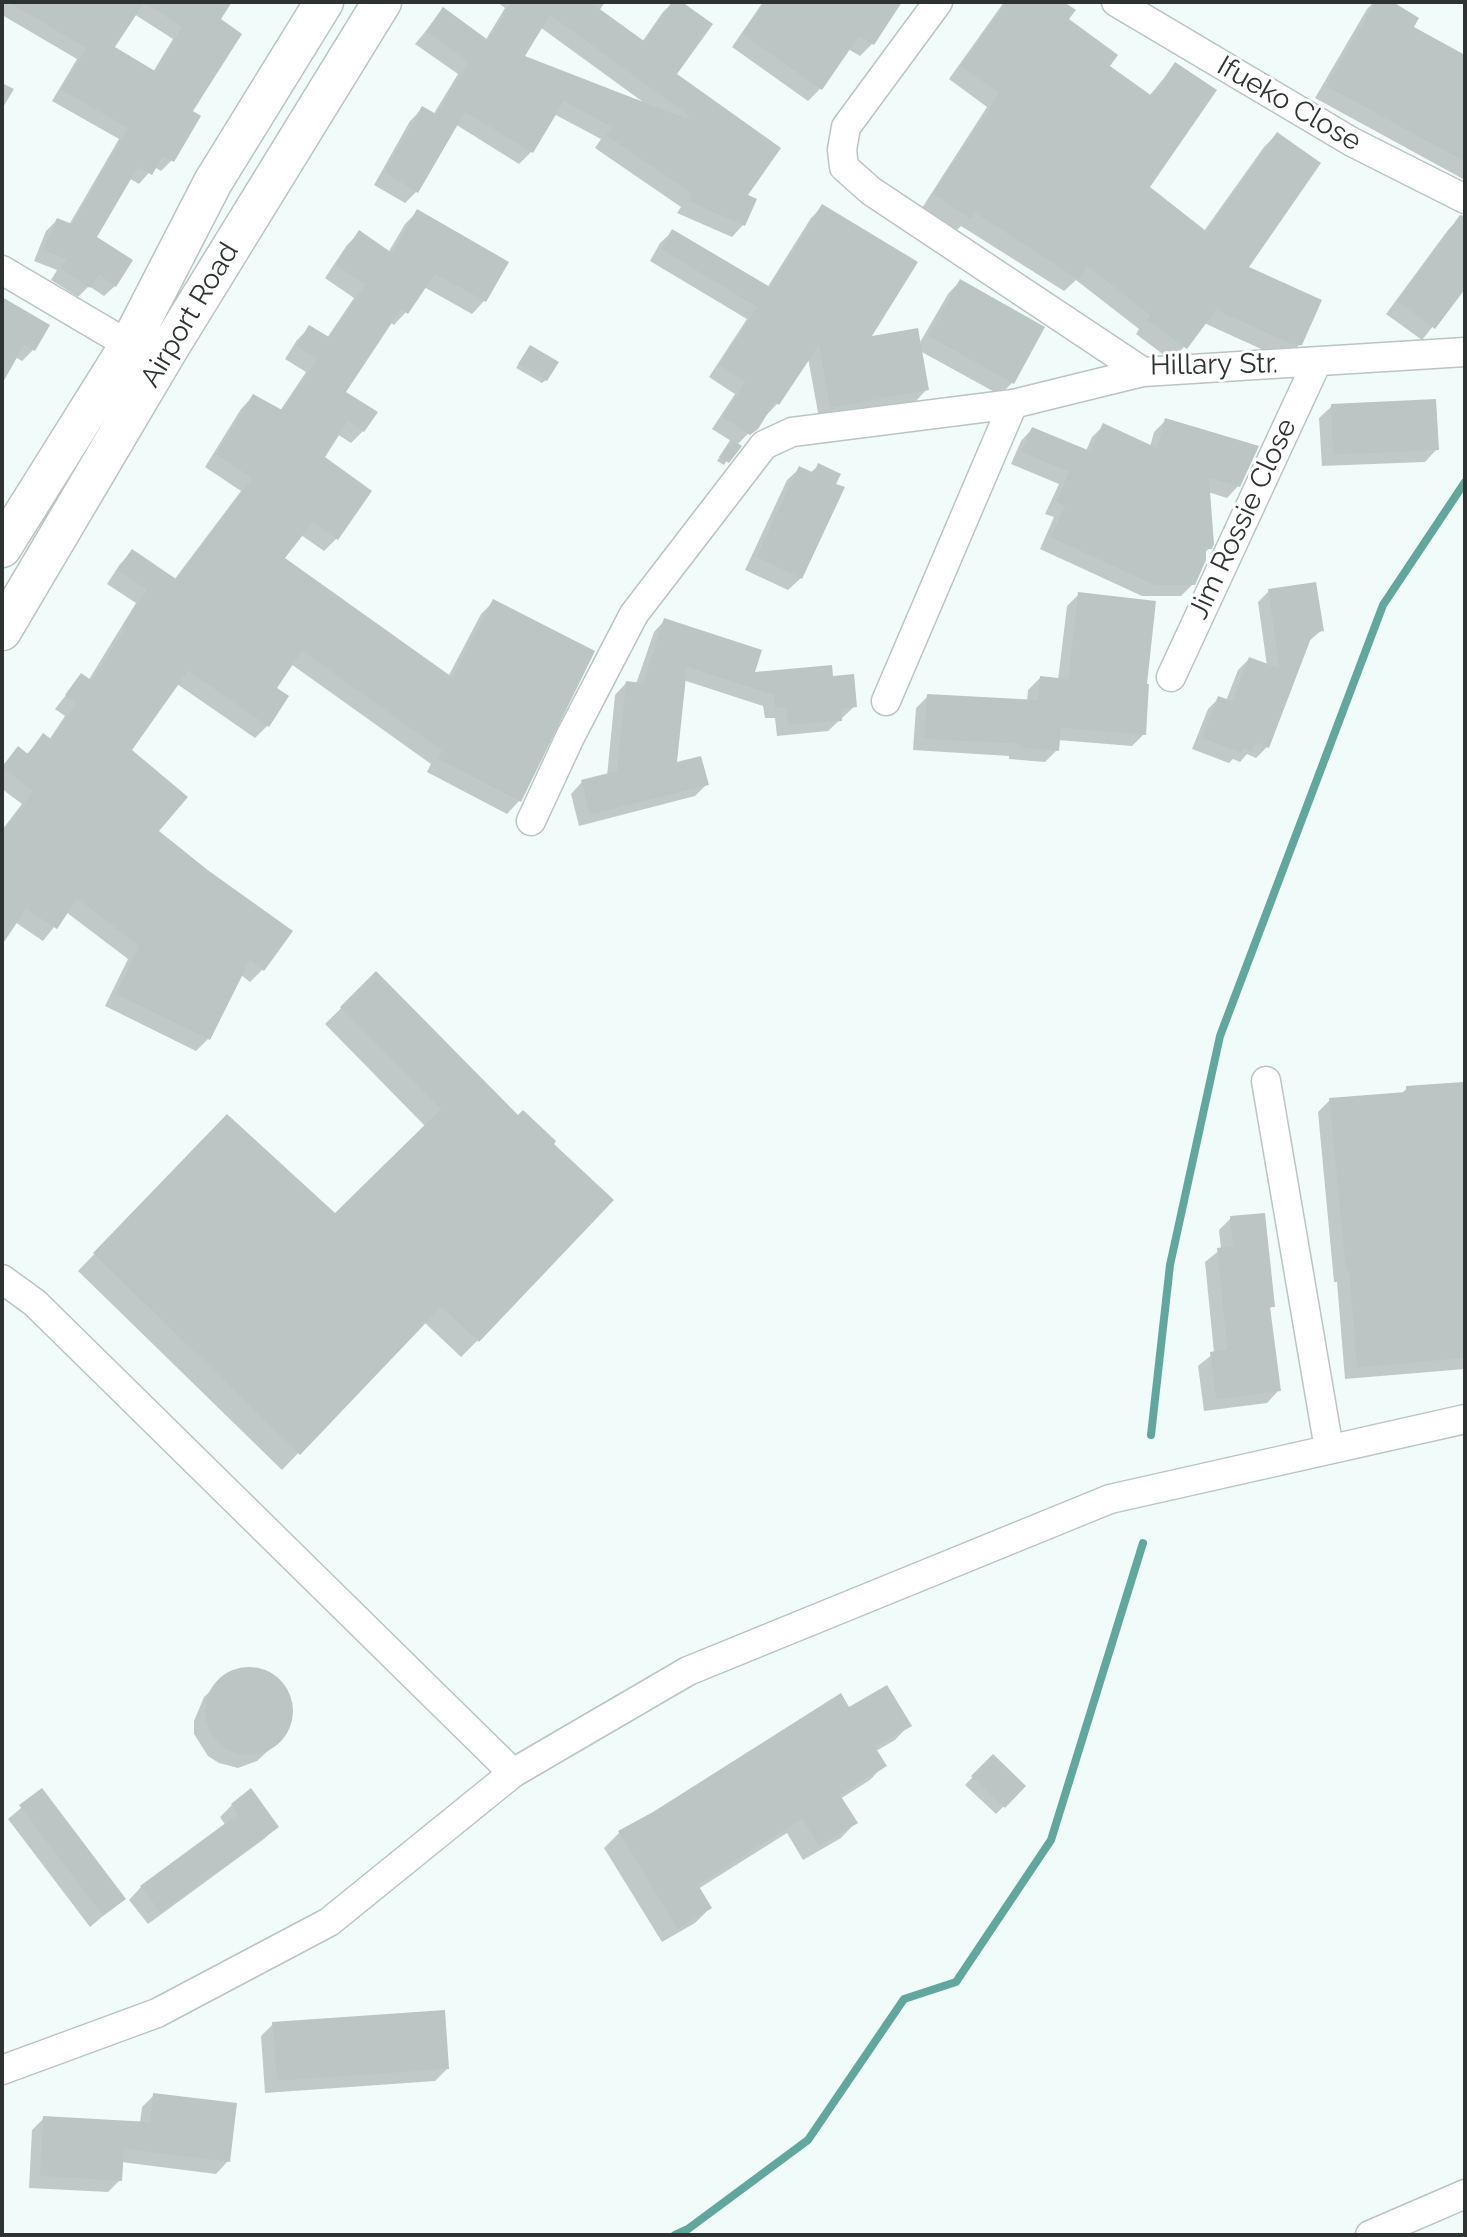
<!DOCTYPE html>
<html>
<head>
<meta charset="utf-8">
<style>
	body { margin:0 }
	#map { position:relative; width:1467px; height:2237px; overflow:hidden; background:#f1fcfa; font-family:Raleway,sans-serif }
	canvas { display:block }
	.frame { position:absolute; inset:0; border:4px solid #2e3231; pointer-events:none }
</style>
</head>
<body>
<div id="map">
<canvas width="1467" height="2237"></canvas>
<div class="frame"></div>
</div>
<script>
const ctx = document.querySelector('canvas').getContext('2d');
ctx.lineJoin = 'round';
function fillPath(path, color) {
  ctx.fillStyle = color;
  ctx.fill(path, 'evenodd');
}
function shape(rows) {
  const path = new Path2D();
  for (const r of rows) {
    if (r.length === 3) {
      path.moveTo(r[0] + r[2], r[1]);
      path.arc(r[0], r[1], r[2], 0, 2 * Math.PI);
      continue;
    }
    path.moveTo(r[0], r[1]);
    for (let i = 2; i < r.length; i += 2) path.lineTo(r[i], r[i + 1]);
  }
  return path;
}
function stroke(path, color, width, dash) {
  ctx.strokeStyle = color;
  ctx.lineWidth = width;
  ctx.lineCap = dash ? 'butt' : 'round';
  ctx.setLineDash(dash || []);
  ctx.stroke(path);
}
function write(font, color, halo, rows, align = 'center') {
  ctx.font = font + ' Raleway,sans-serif';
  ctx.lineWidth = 6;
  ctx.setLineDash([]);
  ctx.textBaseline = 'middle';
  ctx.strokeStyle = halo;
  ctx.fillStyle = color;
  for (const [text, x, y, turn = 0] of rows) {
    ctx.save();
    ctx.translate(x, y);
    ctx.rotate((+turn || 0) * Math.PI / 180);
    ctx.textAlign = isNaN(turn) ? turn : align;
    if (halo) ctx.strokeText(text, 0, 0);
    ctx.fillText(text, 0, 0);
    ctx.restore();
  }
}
fillPath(shape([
	[2,2,230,2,218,20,190,112,172,160,161,171,154,167,139,184,129,178,94,237,115,286,104,296,89,286,78,297,51,280,57,270,34,261,46,231,57,220,69,225,119,139,52,101,77,59,2,15],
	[134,14,173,39,153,72,112,48],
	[497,2,605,2,599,11,642,42,663,12,673,2,680,2,674,75,745,196,754,200,743,225,732,237,677,213,681,207,595,148,601,139,554,114,531,152,519,164,455,124,417,191,405,203,374,185,410,121,422,109,433,115,458,74,415,44,443,10,485,41,505,8],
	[540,27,643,102,522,57],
	[763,2,900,2,872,44,860,56,848,49,820,89,808,101,732,47],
	[1004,2,1060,2,1067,19,1107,67,1149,96,1176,64,1148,187,1204,231,1264,147,1277,134,1246,268,1300,344,1287,357,1281,358,1204,323,1172,361,1136,334,1139,329,1076,280,1064,291,961,226,957,230,922,208,987,107,949,79],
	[1374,2,1389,2,1411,28,1465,58,1465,180,1315,98,1367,9],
	[2,83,14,89,2,109],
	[823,206,868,339,919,344,948,294,960,281,1012,383,1000,395,920,351,927,389,916,401,819,418,808,358,778,403,737,445,724,465,717,461,731,441,712,429,735,394,709,377,747,319,650,261,660,243,672,232,767,288,811,218],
	[417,212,506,263,484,301,472,314,424,287,406,312,394,325,390,322,343,392,363,431,351,443,337,434,322,457,370,492,336,539,324,551,301,535,282,559,448,677,481,614,494,601,593,652,519,801,507,814,427,772,431,764,291,664,274,688,287,696,267,726,255,738,177,684,130,750,156,831,263,969,250,982,240,974,208,1039,196,1051,105,1006,128,959,66,912,43,941,15,922,2,942,2,830,22,804,2,789,2,766,18,749,26,755,44,736,49,740,65,716,55,709,81,676,88,681,136,603,107,584,120,564,132,552,174,580,241,491,205,467,241,409,253,396,280,411,306,372,285,359,297,340,309,328,327,338,354,298,325,278,347,245,359,233,388,253,405,224],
	[1461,217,1465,217,1465,286,1422,340,1386,314,1448,230],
	[2,299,33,350,22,361,15,357,2,379],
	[527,351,546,380,542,383,516,368],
	[1332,406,1437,449,1425,462,1322,466,1319,418],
	[1166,420,1238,486,1227,498,1208,492,1210,548,1204,553,1193,584,1181,596,1142,596,1040,549,1054,517,1045,514,1059,484,1011,464,1021,441,1032,429,1086,451,1092,437,1104,425,1150,447,1154,432],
	[818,466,801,578,788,590,745,570,787,480,800,468,810,473],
	[1269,591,1322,630,1308,642,1267,747,1256,758,1247,754,1240,762,1233,759,1229,763,1192,749,1208,709,1219,698,1226,701,1238,670,1249,659,1267,666,1258,602],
	[1079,594,1145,686,1144,734,1132,746,1058,740,1057,750,1045,762,1009,759,1009,756,913,750,916,708,928,696,1027,702,1028,690,1040,678,1058,680,1067,606],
	[665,620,752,674,831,678,855,706,828,731,777,736,775,718,765,718,763,706,683,680,675,765,707,784,695,796,579,826,571,794,582,782,607,776,615,695,626,683,636,684,654,632],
	[376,974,518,1118,477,1341,461,1357,424,1322,282,1470,78,1271,211,1133,335,1216,426,1127,325,1024],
	[1407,1088,1465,1133,1465,1369,1345,1379,1337,1282,1334,1282,1318,1112,1330,1100,1400,1095],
	[1231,1218,1273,1306,1268,1310,1279,1390,1267,1403,1204,1411,1198,1366,1214,1353,1205,1262,1221,1249,1219,1230],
	[253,1670,266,1673,277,1680,290,1703,291,1715,288,1728,281,1739,257,1761,238,1768,219,1763,208,1756,194,1734,194,1721,204,1697,218,1684,228,1675],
	[849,1710,909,1725,895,1740,876,1751,884,1765,870,1780,840,1799,855,1823,841,1838,803,1860,787,1833,698,1889,710,1908,695,1923,662,1942,604,1848,619,1833],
	[993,1756,1024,1786,996,1814,965,1785],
	[41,1791,123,1899,90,1927,8,1819],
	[232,1805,277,1827,264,1839,148,1924,129,1900,141,1887,226,1826,220,1817],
	[273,2024,447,2069,435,2081,265,2093,261,2036],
	[154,2095,228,2161,216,2174,121,2162,120,2180,108,2192,29,2188,32,2130,44,2118,140,2123,142,2107]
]), '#0003');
stroke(shape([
	[1151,1435,1170,1265,1220,1036,1383,605,1465,482],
	[675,2235,688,2229,808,2140,904,1999,956,1982,1051,1840,1143,1543]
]), '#63a69e', 8);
fillPath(shape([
	[8,2,232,2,221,19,242,34,193,111,201,116,174,162,163,156,152,175,138,167,97,237,133,260,116,287,99,275,90,288,60,268,66,259,43,250,57,218,72,224,128,128,61,90,86,48],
	[144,3,182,27,155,71,115,47],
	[512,2,590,2,644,41,672,2,682,2,713,24,677,74,781,148,748,195,757,199,745,226,688,201,692,194,606,135,611,127,564,101,533,153,465,112,418,193,384,172,422,106,436,114,468,62,426,31,443,7,488,40],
	[550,15,689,116,687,119,525,56],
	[765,2,902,2,874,45,859,36,822,90,742,34],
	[1006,2,1064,2,1076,10,1069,19,1118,55,1110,66,1152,96,1175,62,1217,90,1150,187,1206,231,1277,132,1321,163,1249,267,1322,300,1302,345,1295,346,1216,310,1187,349,1147,320,1150,315,1087,266,1079,280,975,213,971,219,933,194,999,93,960,66],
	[1375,2,1393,2,1419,18,1414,27,1465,55,1465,162,1326,86],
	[822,204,918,262,872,336,918,328,929,390,830,408,819,345,779,405,775,402,758,429,750,435,722,417,745,382,719,365,757,307,661,249,672,229,770,287],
	[417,209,509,262,486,302,435,274,408,314,401,309,346,392,378,412,364,432,348,421,325,457,372,491,338,540,313,522,285,558,452,677,493,599,595,651,521,802,438,759,442,751,302,651,277,688,289,696,269,727,188,671,132,750,188,797,159,831,209,871,293,931,264,971,250,960,210,1040,116,994,139,946,77,899,57,929,26,909,2,945,2,832,33,791,2,767,18,746,28,754,43,733,51,739,76,703,65,695,81,673,91,680,126,628,122,626,147,590,117,570,132,549,176,579,252,478,216,454,253,394,282,410,317,359,296,346,309,325,329,337,365,285,336,265,359,230,392,253],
	[1460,215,1465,216,1465,289,1435,329,1397,301],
	[960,279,1045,327,1014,384,928,336],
	[2,297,50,325,35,351,24,345,2,384],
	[530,345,559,362,547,381,518,364],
	[1436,399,1439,450,1333,455,1331,404],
	[1165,418,1259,446,1240,487,1209,478,1214,544,1212,549,1206,549,1206,560,1195,585,1154,585,1050,537,1065,506,1056,502,1069,472,1021,452,1032,427,1090,451,1103,423,1157,448],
	[731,439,742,446,729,463,719,457],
	[818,463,841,474,836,484,845,487,802,579,756,557,799,466,814,473],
	[1316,582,1324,631,1313,633,1269,748,1256,743,1252,752,1243,749,1242,753,1202,738,1218,696,1232,701,1249,657,1279,668,1268,589],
	[1078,592,1156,601,1147,684,1149,684,1146,735,1061,728,1059,751,1020,748,1020,744,924,739,927,694,1038,700,1040,676,1068,679],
	[664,618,762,650,755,672,832,665,833,676,854,674,857,707,841,709,842,721,788,725,786,707,775,708,774,695,687,667,677,762,701,756,709,785,590,815,581,780,617,771,626,681,643,683],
	[376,971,518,1115,523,1110,556,1141,554,1144,614,1200,479,1342,441,1307,300,1455,93,1253,227,1114,335,1213,441,1109,340,1007],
	[1463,1082,1465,1111,1465,1358,1357,1368,1349,1271,1346,1271,1329,1098,1406,1092,1406,1086],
	[1265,1213,1275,1307,1270,1307,1281,1391,1216,1400,1210,1352,1227,1349,1217,1248,1233,1246,1230,1216],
	[249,1711,44],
	[887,1685,912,1726,875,1747,887,1766,840,1795,858,1823,819,1846,802,1819,698,1885,712,1908,678,1929,618,1831,653,1812,841,1693,849,1707],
	[993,1754,1026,1786,1005,1808,971,1776],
	[42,1788,126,1899,103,1916,19,1805],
	[251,1788,279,1827,161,1913,140,1886,238,1814,231,1804],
	[445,2010,449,2069,277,2081,272,2022],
	[153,2093,237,2103,230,2162,124,2149,122,2181,40,2176,43,2116,150,2122]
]), '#bbc5c4');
const minor = shape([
	[938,2,846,127,842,150,844,167,871,191,1143,372,1465,352],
	[1116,2,1352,142,1465,199],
	[2,270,129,345],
	[1171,677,1317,362],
	[886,701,1013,404],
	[531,821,570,737,634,614,764,445,792,432,1013,404,1143,372],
	[1266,1081,1329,1449],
	[2,1279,35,1303,513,1773],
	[2,2070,157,2013,329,1922,513,1773,688,1671,1110,1499,1465,1419],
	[1370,2235,1465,2194]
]);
const secondary = shape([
	[2,548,129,345,213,182,324,2],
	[2,631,168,350,382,2]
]);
stroke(minor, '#bac4c2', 31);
stroke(secondary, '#bac4c2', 41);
stroke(minor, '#fff', 28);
stroke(secondary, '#fff', 38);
write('28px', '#2e3231', '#fff', [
	["Ifueko Close",1289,104,30],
	["Airport Road",190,315,-59],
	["Hillary Str.",1214,365,-1],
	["Jim Rossie Close",1243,519,-65]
]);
</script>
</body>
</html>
